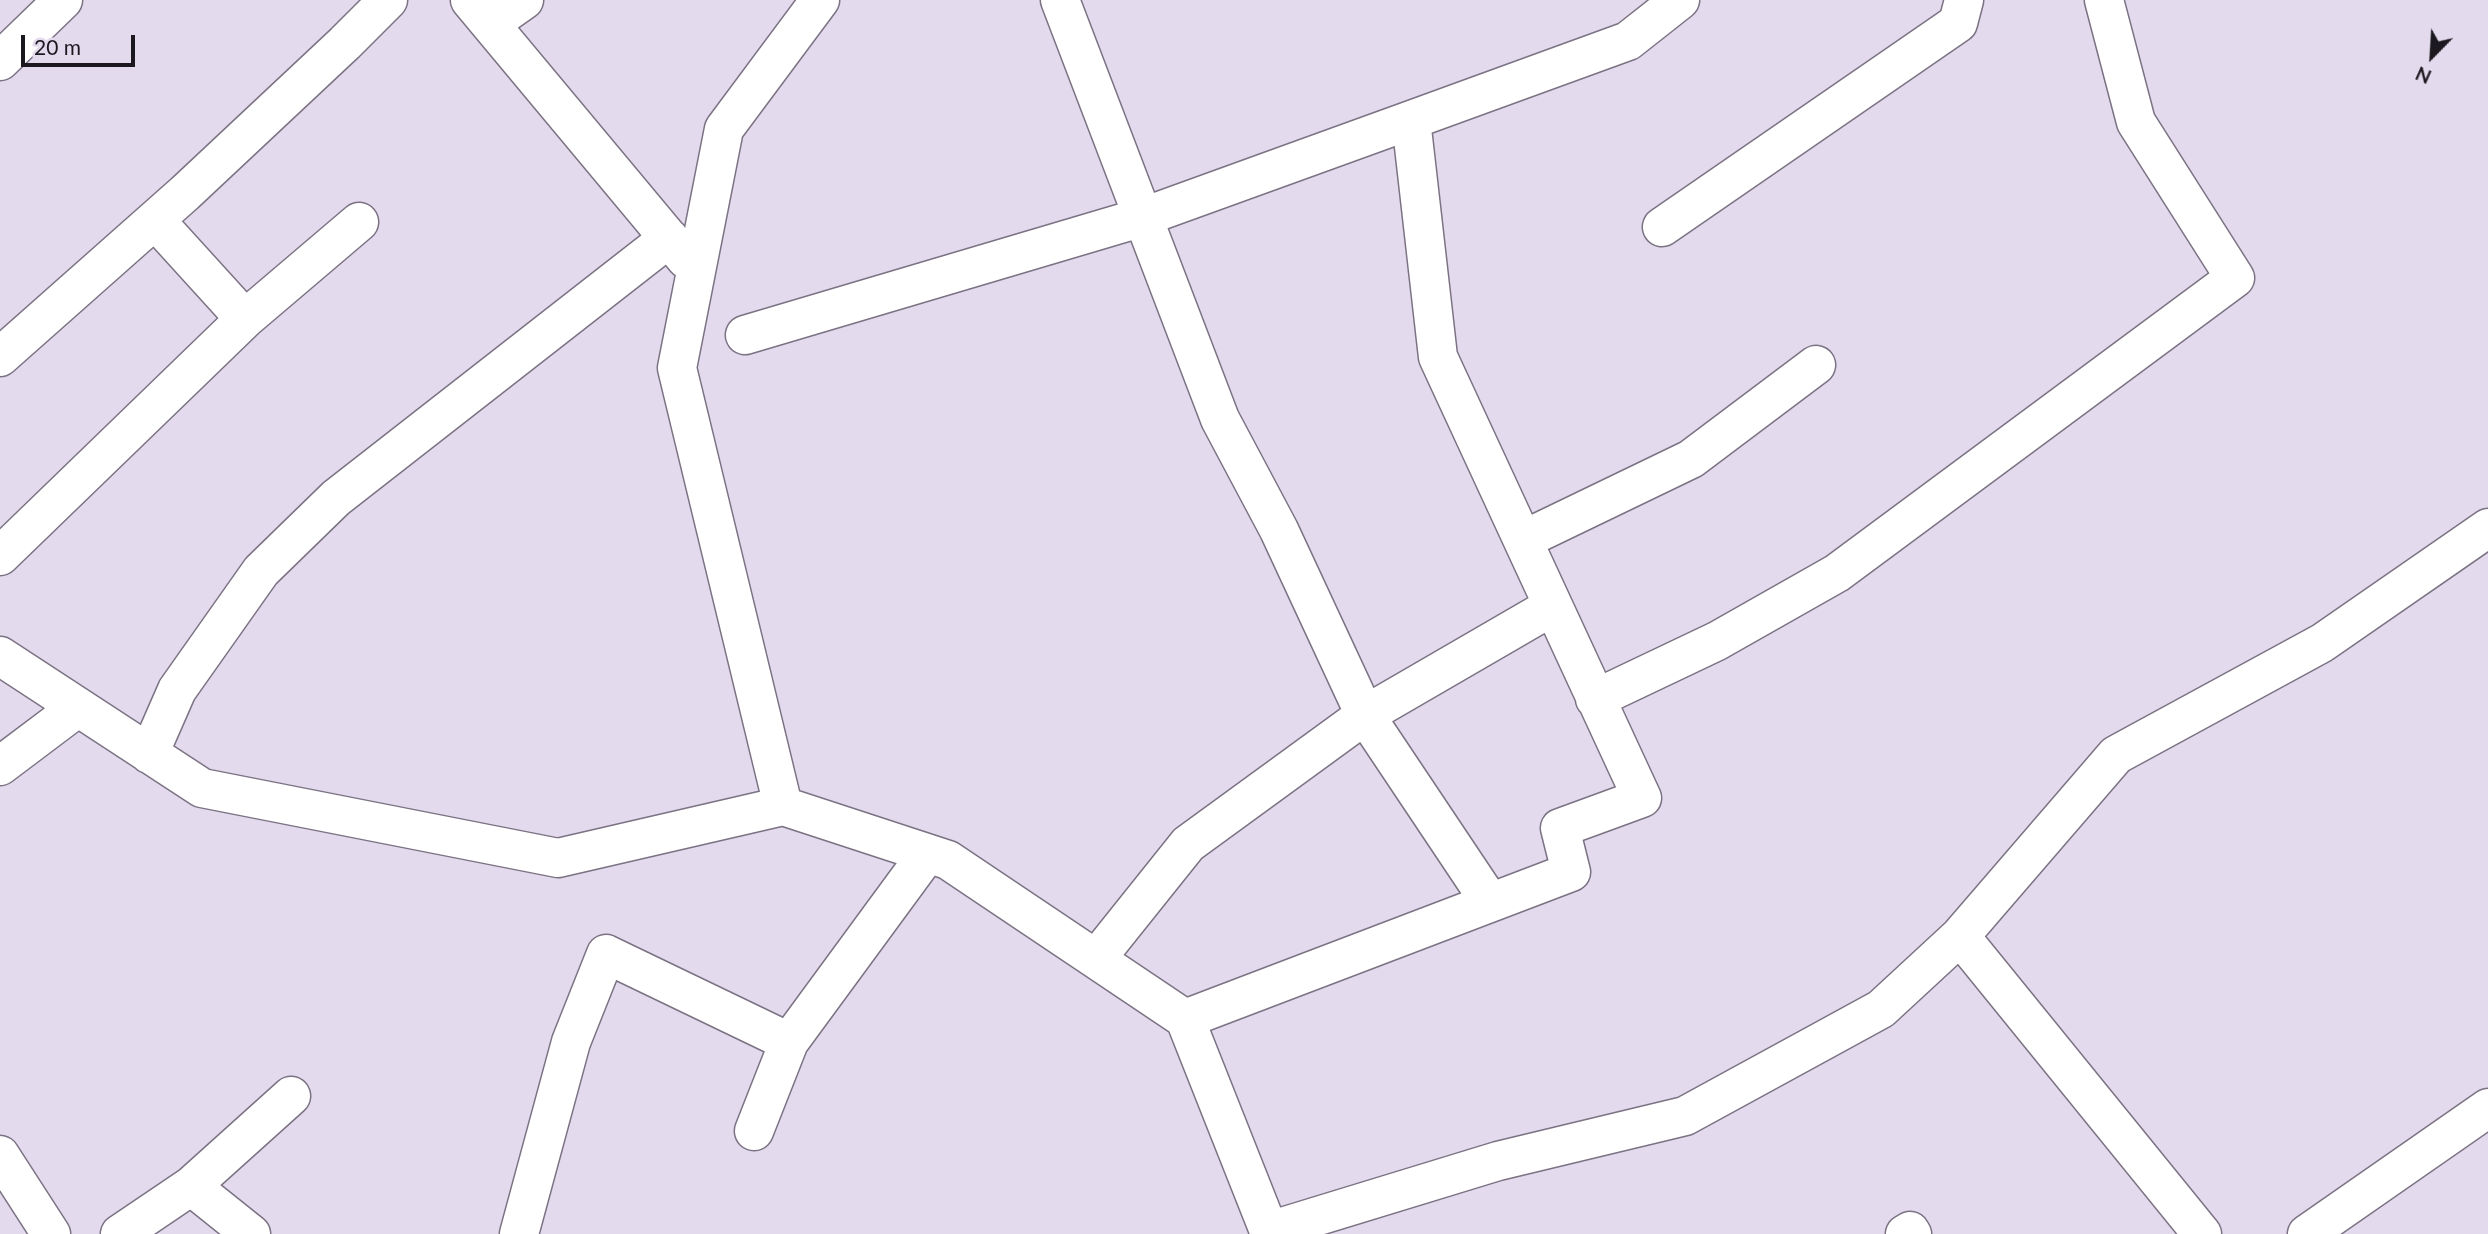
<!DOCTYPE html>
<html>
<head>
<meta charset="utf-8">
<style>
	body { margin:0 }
	#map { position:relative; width:2488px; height:1234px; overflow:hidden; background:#e3daed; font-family:Lato,sans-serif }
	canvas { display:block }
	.north { position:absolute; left:2397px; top:21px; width:70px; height:70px; -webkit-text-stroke:5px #e3daed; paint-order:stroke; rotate:204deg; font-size:19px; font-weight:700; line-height:28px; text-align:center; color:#1c181f }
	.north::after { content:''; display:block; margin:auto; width:24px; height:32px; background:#1c181f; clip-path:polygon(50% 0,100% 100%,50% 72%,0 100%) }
	.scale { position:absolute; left:21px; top:35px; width:114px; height:32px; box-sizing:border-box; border:4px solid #1c181f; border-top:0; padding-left:9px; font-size:21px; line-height:24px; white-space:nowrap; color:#1c181f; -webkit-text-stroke:5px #e3daed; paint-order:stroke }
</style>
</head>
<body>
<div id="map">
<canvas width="2488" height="1234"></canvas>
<div class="north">N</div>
<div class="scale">20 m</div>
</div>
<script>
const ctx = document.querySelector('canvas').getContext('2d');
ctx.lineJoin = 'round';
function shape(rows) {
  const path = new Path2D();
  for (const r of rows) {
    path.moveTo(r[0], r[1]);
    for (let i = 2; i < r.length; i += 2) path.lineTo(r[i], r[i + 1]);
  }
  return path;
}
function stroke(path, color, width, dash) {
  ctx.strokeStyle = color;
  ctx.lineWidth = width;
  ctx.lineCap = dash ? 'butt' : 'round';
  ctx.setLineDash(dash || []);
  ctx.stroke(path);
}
const minor = shape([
	[470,0,686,259],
	[1060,0,1220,419,1279,530,1365,715,1188,844,1096,959],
	[490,24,524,0],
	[0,61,63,0],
	[155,220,245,319],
	[1662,227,1958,23,1964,0],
	[745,335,1143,217,1411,120],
	[0,357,185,193,345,43,388,0],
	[1523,540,1691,459,1816,365],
	[0,556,245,319,359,222],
	[0,656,202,788,558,858,783,806,948,860,1185,1019,1269,1231,1498,1161,1685,1116,1881,1009,1960,936,2116,755,2322,643,2488,528],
	[1595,699,1717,641,1837,573,2235,278,2136,122,2104,0],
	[149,754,177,690,261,571,336,498,669,238],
	[0,766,77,708],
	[783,806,677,368,724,129,820,0],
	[1490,902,1365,715,1553,606],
	[1960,936,2202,1234],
	[1185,1019,1571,872,1560,828,1642,798,1438,357,1411,120,1628,41,1680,0],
	[754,1131,789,1042],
	[0,1155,51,1234],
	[191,1186,251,1234],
	[120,1234,191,1186,291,1096],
	[519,1234,571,1042,606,954,789,1042,927,854],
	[1905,1234,1910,1231,1912,1234],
	[2307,1234,2488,1108]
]);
stroke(minor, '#7b7283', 41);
stroke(minor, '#fff', 38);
</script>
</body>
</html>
